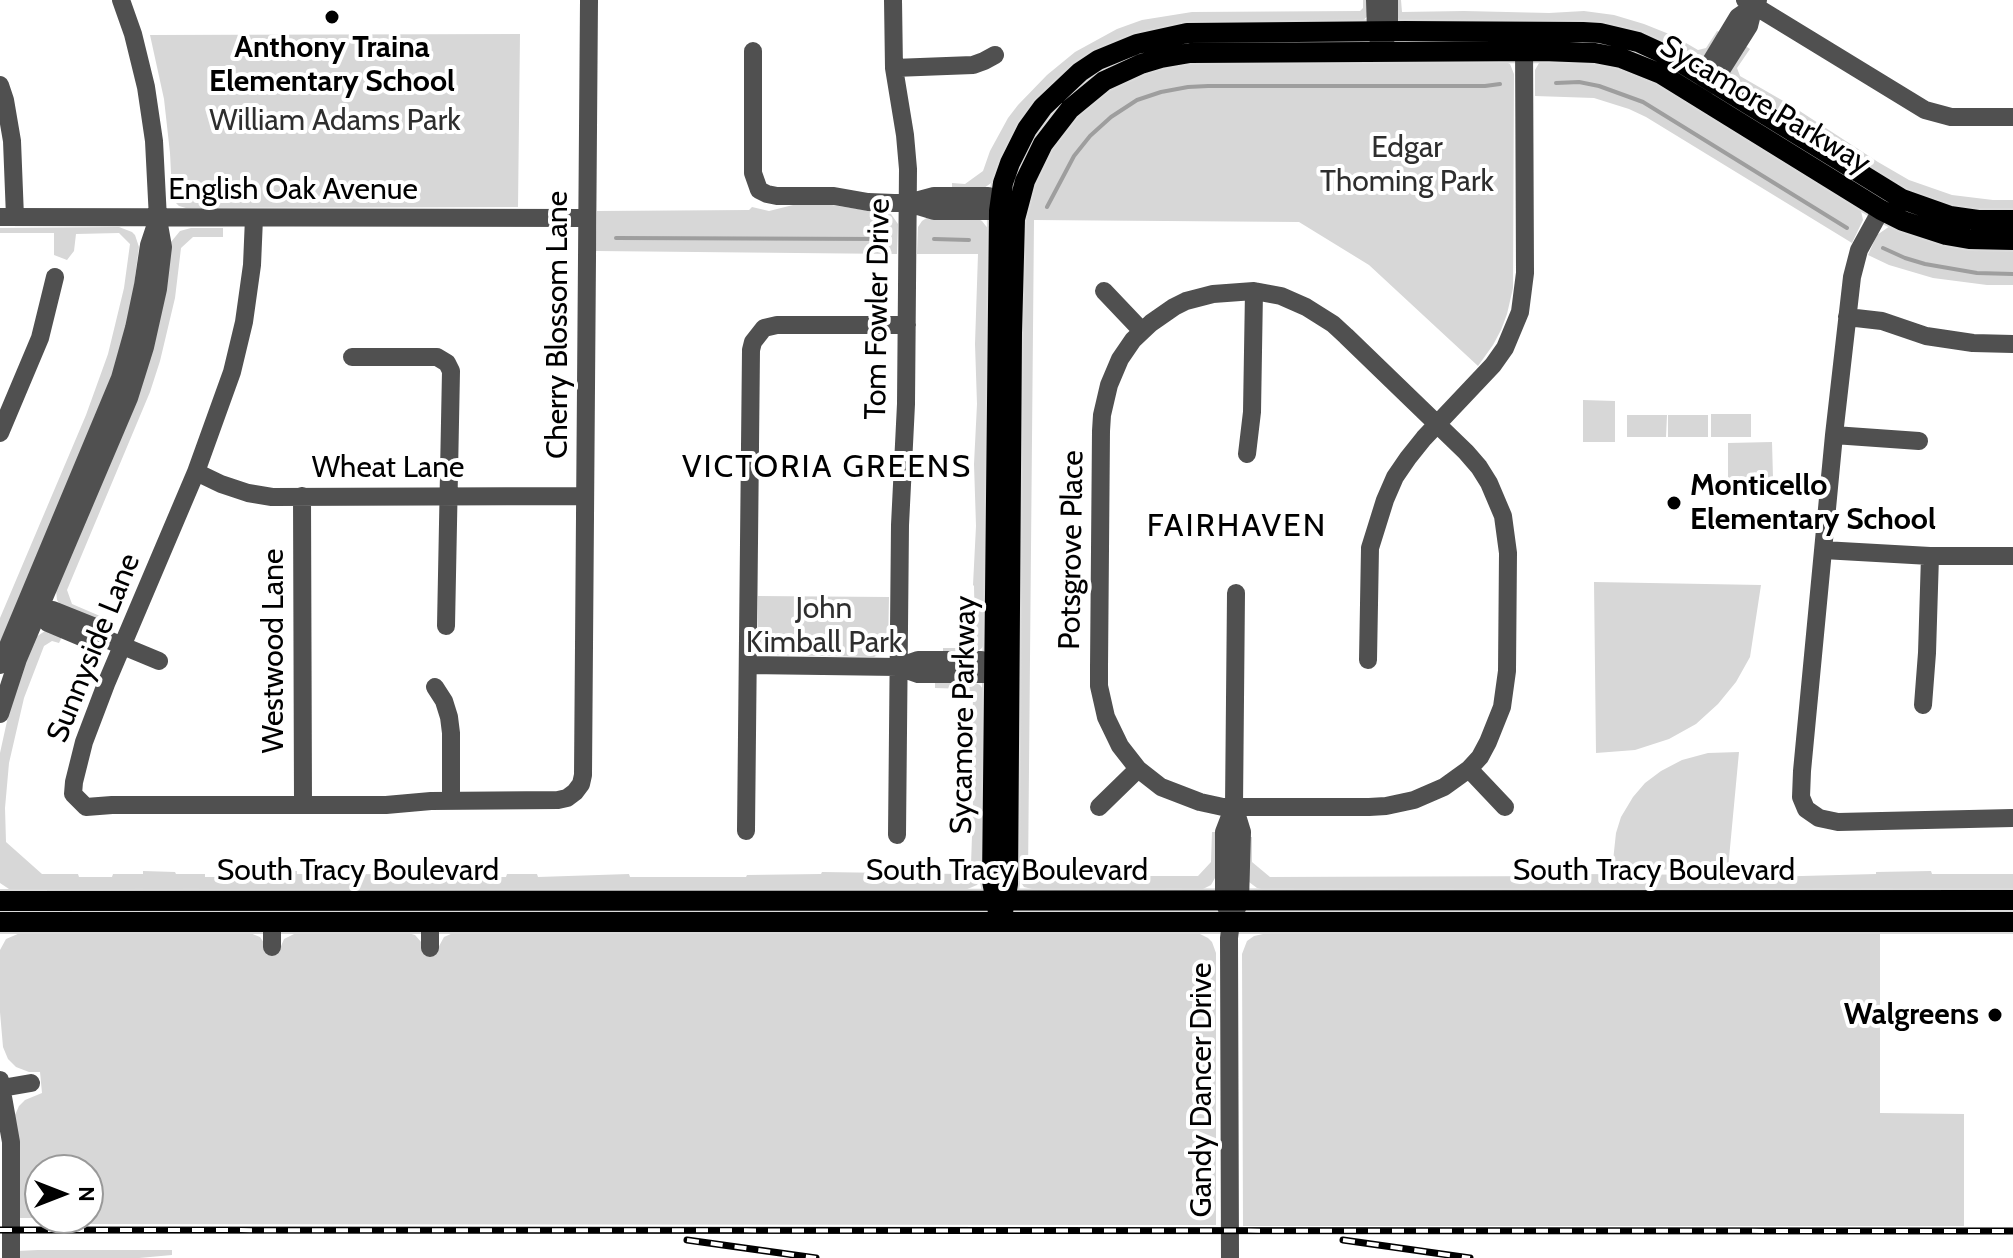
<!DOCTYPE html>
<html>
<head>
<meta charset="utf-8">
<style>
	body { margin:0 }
	#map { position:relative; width:2013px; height:1258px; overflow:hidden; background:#fff; font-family:Cabin,sans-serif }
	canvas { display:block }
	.north { position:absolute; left:24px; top:1154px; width:80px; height:80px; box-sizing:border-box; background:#fff; border:2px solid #999; border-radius:50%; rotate:90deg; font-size:22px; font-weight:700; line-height:32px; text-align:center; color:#000 }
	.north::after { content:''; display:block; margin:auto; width:28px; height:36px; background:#000; clip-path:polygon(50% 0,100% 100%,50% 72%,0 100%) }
</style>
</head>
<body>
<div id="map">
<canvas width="2013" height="1258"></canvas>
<div class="north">N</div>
</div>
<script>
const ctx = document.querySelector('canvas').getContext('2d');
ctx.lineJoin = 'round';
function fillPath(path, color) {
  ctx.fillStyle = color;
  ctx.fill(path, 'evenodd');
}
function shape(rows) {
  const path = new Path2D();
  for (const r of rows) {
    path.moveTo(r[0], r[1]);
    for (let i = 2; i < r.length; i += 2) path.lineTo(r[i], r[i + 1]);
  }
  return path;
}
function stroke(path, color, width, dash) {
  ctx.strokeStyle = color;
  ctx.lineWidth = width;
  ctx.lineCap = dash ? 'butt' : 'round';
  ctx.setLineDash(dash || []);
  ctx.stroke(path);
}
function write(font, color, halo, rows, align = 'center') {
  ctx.font = font + ' Cabin,sans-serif';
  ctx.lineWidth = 8;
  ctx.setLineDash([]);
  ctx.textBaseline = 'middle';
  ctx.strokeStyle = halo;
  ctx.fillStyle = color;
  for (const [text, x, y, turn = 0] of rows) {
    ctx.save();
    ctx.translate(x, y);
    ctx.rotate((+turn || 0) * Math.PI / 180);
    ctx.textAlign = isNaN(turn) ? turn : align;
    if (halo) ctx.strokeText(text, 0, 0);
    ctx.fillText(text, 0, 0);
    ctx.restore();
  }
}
fillPath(shape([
	[1363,0,1369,0,1368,16,1361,22,1101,52,994,181,984,188,952,189,952,183,965,184,983,171,990,151,1008,118,1018,105,1047,75,1075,52,1117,29,1142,20,1192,12,1360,11,1363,8],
	[1395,0,1401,0,1402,12,1464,11,1549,13,1584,11,1614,15,1644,24,1674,36,1698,50,1706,48,1717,31,1722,33,1705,58,1694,60,1676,50,1401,22,1396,16],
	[520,34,518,207,186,208,179,206,174,201,172,193,170,153,164,99,150,35],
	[1744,45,1750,49,1737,68,1740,76,1792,106,1878,162,1909,180,1952,195,1993,200,2013,200,2013,213,1980,213,1920,199,1730,82,1728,75],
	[1571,59,1638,71,1860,206,1863,220,1852,243,1646,117,1629,109,1594,98,1535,96,1535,70,1539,63,1542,61],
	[1502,60,1510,64,1514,74,1513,288,1507,314,1501,330,1493,345,1478,366,1369,265,1299,222,1034,220,1028,876,1198,876,1211,862,1212,832,1217,832,1215,878,1211,885,1203,889,1036,890,1024,887,1016,875,1022,229,1037,171,1071,119,1114,84,1172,62],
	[793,205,832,205,891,214,898,224,897,254,596,251,597,211,749,210,752,207,769,211],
	[928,217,977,218,982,221,989,230,986,640,982,648,975,653,943,654,943,648,965,648,975,638,974,586,973,585,976,526,974,464,977,404,975,344,978,254,917,254,918,227,922,221],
	[1890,226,2013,248,2013,285,1987,285,1933,278,1889,265,1868,255,1877,235],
	[119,227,132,232,135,235,139,247,131,309,112,375,0,645,0,618,86,415,108,354,124,288,130,244,119,233,76,234,74,251,67,260,54,255,54,233,0,233,0,228],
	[191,228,223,228,223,237,193,237,181,248,175,298,160,361,150,392,67,590,72,604,100,616,98,622,61,606,57,600,56,590,171,242,180,231],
	[1583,400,1615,401,1615,442,1583,442],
	[1711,414,1751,414,1751,437,1711,437],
	[1627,415,1667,415,1666,437,1627,437],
	[1668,415,1708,415,1708,437,1668,437],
	[1772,442,1773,478,1728,478,1728,443],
	[1594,582,1761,585,1750,657,1736,682,1718,704,1696,724,1669,739,1635,750,1596,753],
	[758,596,889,597,888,646,884,652,874,657,768,655,760,648,758,641],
	[45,631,63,635,59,643,52,641,44,646,24,698,9,763,5,808,6,842,42,874,78,874,79,877,112,877,113,874,143,874,143,871,175,872,176,874,205,874,205,877,227,877,228,874,264,874,265,870,297,871,297,874,327,874,328,877,357,877,358,874,447,875,448,877,506,877,507,874,537,874,538,877,629,874,630,877,746,877,747,875,821,874,822,872,960,874,971,864,973,808,972,749,973,695,967,689,935,688,935,680,973,682,980,685,985,692,984,875,977,885,965,890,9,889,0,883,0,753,11,703,24,666,36,637],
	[1739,752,1728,869,1612,870,1616,833,1621,817,1633,797,1645,783,1661,771,1682,760,1708,753],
	[1246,837,1252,837,1252,862,1270,877,1573,876,1576,874,1737,875,1737,877,1765,877,1876,874,1876,872,1931,871,1932,874,2013,874,2013,890,1265,890,1257,888,1249,882],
	[20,933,250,933,260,937,264,943,279,951,284,939,296,933,408,933,415,935,422,943,438,948,444,937,453,933,1200,934,1208,938,1212,942,1216,953,1216,1225,38,1224,35,1218,17,1218,15,1115,19,1106,25,1100,42,1093,40,1072,29,1072,16,1067,8,1059,3,1047,0,1012,0,950,6,939],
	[40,1170,88,1170,88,1218,40,1218],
	[1880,933,1880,1113,1964,1114,1964,1226,1243,1226,1242,954,1247,941,1254,936,1263,934],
	[38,1250,172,1250,172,1255,139,1258,18,1258,17,1251]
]), '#d7d7d7');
stroke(shape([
	[1556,83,1579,82,1599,86,1643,102,1847,228],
	[1047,207,1074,156,1090,136,1111,117,1137,100,1161,92,1188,87,1208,86,1485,86,1500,84],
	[616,238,881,239],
	[934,239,969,240],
	[1883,248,1905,258,1925,264,1977,273,2013,274]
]), '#9e9e9e', 4);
const major = shape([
	[0,901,2013,900],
	[998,912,992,881,999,211,1003,183,1010,163,1027,129,1043,107,1080,72,1098,60,1137,44,1187,33,1405,31,1583,32,1600,33,1638,42,1675,59,1902,199,1950,216,1978,220,2013,220],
	[1003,912,1008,884,1012,333,1015,219,1025,181,1043,144,1070,109,1104,81,1141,64,1161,58,1190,53,1543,51,1595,53,1621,58,1661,74,1881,210,1903,221,1946,235,1969,239,2013,240],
	[0,922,2013,922]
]);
stroke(major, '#dbdbdb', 24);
stroke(shape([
	[893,0,894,68,905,135,908,169,906,404,900,525,897,835],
	[1375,0,1376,31,1380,45],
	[1745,0,1925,110,1951,117,2013,117],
	[1385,42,1389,22,1389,0],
	[753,51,753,173,759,190,767,194,777,196,834,196,868,202,894,203,908,203,934,196,988,196,1000,199,1011,206],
	[894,68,973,65,984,61,995,55],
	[1709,80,1709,65,1738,17,1754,6],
	[0,85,5,100,12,141,15,217],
	[1703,92,1709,80,1720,72,1749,26,1754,6,1758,0],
	[911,204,934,211,999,211,1012,210],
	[1881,210,1859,250,1852,277,1834,435,1802,771,1801,797,1806,809,1819,818,1838,822,2013,818],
	[0,217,587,218],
	[254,218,252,265,244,322,232,372,196,472,106,684,84,742,74,782,73,794,86,807,112,805,386,805,431,801,558,800,567,798,575,792,581,784,583,775,589,0],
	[1104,291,1142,331],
	[1254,291,1281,296,1306,307,1333,324,1346,336,1466,452,1479,467,1489,483,1503,516,1508,553,1507,671,1502,707,1488,742,1480,757,1469,769,1444,787,1414,800,1386,806,1369,807,1223,807,1200,802,1161,787,1138,769,1120,746,1106,717,1099,686,1099,668,1101,431,1102,415,1109,385,1120,359,1133,340,1151,323,1174,307,1186,301,1213,294,1254,291],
	[1847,317,1882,321,1926,336,1973,343,2013,344],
	[352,357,437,357,447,363,451,371,446,626],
	[0,433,40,338,55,277],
	[1834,435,1919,441],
	[1247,454,1252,412,1254,291],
	[196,472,221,484,248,493,272,497,585,496],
	[302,496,303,805],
	[1823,550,1930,556,2013,556],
	[32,608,39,611,53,610,98,628,106,639,159,661],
	[39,611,48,623,93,642,106,639],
	[1368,660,1370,548,1385,500,1395,477,1408,458,1424,438,1493,365,1505,348,1520,312,1525,273,1524,40],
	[0,665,120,378,134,328,143,285,149,245,157,221],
	[748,665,898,667,918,674,994,674,1007,669],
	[898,667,918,660,981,660,1005,667],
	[435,687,444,701,449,717,451,733,451,800],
	[1923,705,1927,653,1930,556],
	[0,714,18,659,129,398,145,347,158,289,163,247,158,219,154,141,146,87,133,34,121,0],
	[1469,769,1505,807],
	[1099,807,1138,769],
	[746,831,751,350,753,342,764,328,777,325,907,325],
	[1228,912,1224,901,1224,832,1234,806],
	[430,922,430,948],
	[272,923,272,947],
	[0,1080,11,1142,11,1258],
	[2,1088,31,1083],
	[1230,1258,1229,938,1231,922,1240,901,1242,832,1234,806,1236,593]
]), '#505050', 18);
stroke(major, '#000', 20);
const rail = shape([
	[0,1230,2013,1231],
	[687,1240,816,1258],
	[1343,1240,1470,1258]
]);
stroke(rail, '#000', 7);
stroke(rail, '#fff', 4, [12]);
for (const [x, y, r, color] of [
	[332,17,8,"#000"],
	[1674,503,8,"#000"],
	[1995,1015,8,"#000"]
]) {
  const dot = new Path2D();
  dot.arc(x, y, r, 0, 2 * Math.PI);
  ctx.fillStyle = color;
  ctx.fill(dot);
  stroke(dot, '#fff', 3);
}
write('bold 30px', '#000', '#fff', [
	["Anthony Traina",332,48],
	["Elementary School",332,82],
	["Monticello",1690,486,"left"],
	["Elementary School",1690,520,"left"],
	["Walgreens",1979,1015,"right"]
]);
write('30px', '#000', '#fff', [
	["Sycamore Parkway",1765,105,31],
	["English Oak Avenue",293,190],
	["Tom Fowler Drive",878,309,-89],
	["Cherry Blossom Lane",558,325,-90],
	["Wheat Lane",388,468],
	["Potsgrove Place",1072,550,-89],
	["Sunnyside Lane",94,648,-68],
	["Westwood Lane",274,651,-90],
	["Sycamore Parkway",964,715,-89],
	["South Tracy Boulevard",358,871],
	["South Tracy Boulevard",1007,871],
	["South Tracy Boulevard",1654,871],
	["Gandy Dancer Drive",1202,1090,-90]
]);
write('30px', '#2e2e2e', '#fff', [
	["William Adams Park",335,121],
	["Edgar",1407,148],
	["Thoming Park",1407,182],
	["John",824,609],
	["Kimball Park",824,643]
]);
ctx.letterSpacing = '2px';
write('32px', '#000', '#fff', [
	["VICTORIA GREENS",827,468],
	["FAIRHAVEN",1237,527]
]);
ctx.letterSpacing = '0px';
</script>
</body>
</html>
